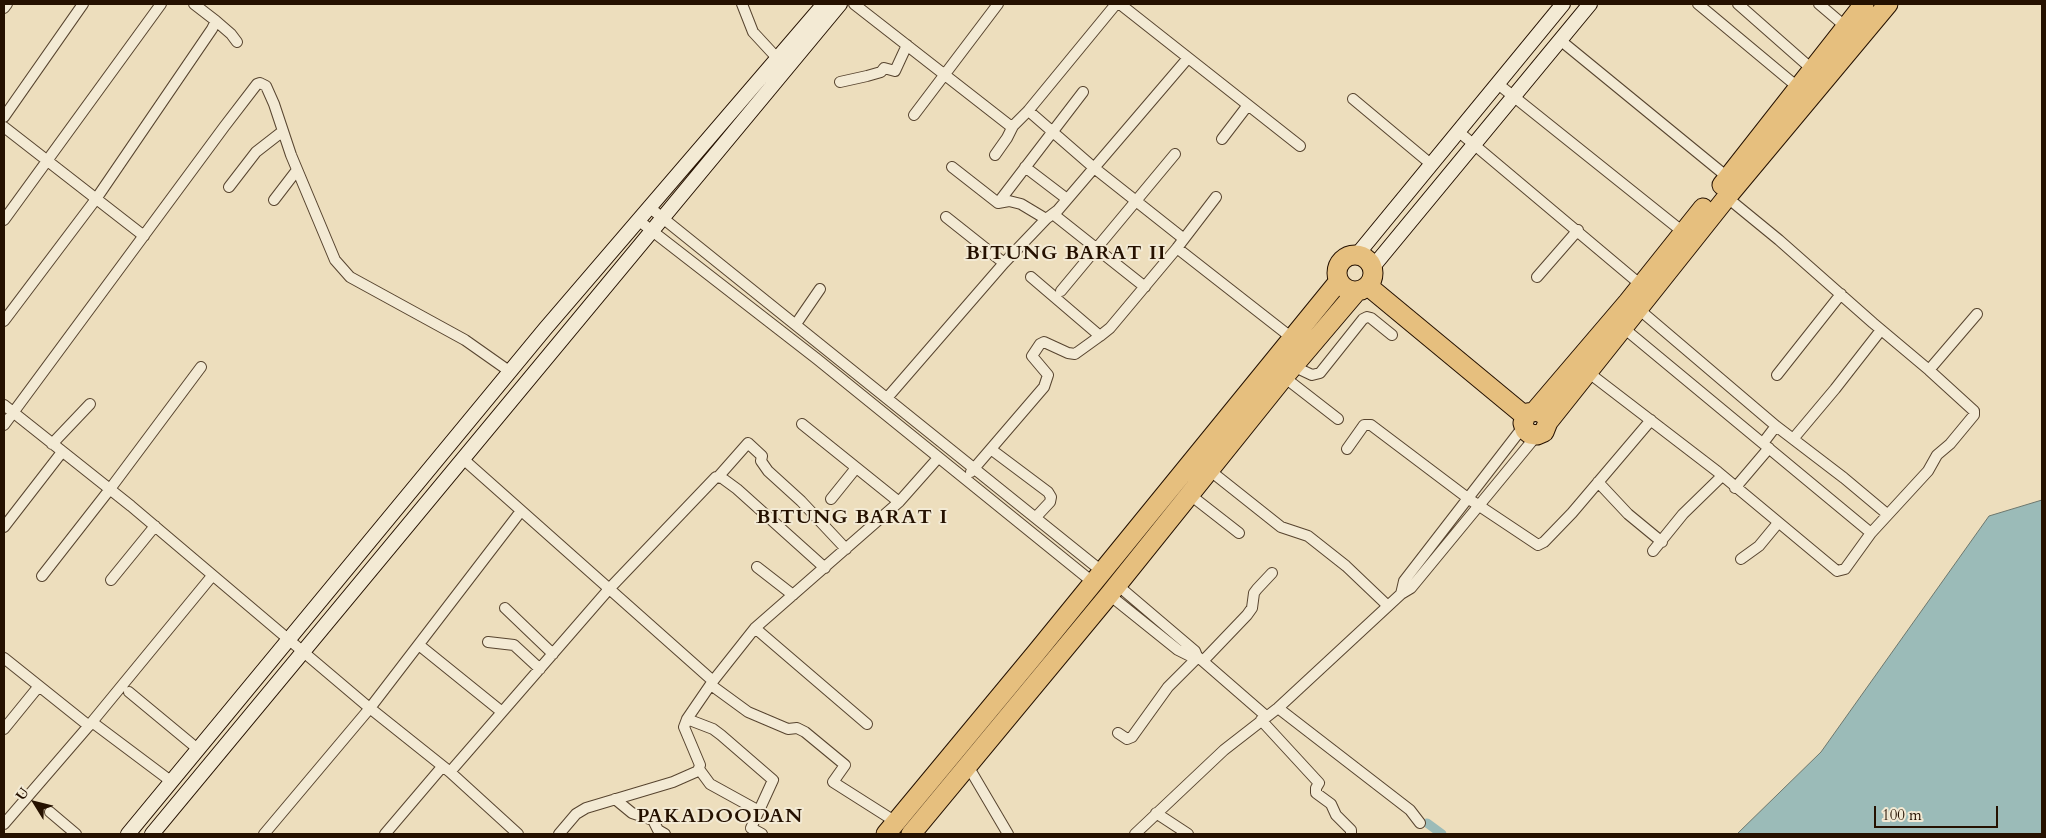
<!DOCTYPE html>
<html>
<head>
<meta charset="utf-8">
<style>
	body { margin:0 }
	#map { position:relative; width:2046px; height:838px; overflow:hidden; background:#eddebd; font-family:Cardo,serif }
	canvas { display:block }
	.frame { position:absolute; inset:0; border:5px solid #251100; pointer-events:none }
	.north { position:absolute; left:10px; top:778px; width:50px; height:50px; -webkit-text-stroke:4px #f3ead4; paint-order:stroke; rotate:306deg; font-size:14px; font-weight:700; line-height:20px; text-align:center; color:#251100 }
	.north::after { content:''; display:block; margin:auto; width:18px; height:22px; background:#251100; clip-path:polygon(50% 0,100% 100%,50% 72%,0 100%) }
	.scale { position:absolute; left:1874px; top:806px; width:124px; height:22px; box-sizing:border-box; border:2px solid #251100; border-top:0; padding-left:6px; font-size:15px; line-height:18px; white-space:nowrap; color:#251100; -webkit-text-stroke:4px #f3ead4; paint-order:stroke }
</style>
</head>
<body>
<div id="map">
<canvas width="2046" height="838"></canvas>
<div class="frame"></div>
<div class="north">U</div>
<div class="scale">100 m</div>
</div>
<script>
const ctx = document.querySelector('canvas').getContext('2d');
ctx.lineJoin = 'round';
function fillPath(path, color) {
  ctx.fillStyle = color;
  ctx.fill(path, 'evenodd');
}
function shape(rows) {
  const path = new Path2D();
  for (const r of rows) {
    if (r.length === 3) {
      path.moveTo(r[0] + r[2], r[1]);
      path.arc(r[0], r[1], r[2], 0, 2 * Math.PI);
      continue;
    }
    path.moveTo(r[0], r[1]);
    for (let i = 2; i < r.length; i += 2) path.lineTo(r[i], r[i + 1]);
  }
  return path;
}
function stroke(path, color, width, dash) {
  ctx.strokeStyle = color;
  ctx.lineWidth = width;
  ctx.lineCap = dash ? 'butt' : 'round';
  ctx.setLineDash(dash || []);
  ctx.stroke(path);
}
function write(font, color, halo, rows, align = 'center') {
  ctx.font = font + ' Cardo,serif';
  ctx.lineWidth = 4;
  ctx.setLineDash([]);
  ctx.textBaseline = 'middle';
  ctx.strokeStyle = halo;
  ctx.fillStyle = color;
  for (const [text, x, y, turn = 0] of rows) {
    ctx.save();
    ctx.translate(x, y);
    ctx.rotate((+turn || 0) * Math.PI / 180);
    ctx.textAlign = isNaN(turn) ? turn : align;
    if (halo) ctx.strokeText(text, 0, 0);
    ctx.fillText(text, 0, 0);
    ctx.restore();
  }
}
const water = shape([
	[2042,500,2042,834,1737,834,1821,752,1989,516,2042,500]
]);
fillPath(water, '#9bbbb8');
stroke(water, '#6c776e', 1);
stroke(shape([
	[1427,823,1442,834]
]), '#9bbbb8', 9);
const street = shape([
	[742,4,753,32,777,58],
	[854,4,1009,125,1013,126,1028,111,1116,4],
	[1120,4,1300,146],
	[1698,4,1800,89],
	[1738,4,1814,71],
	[1819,4,1846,27],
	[4,8,7,4],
	[216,21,231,34,237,42],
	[1560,40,1731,180],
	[840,82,867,76,881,72,884,68,895,71,907,45],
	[1498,84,1683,232],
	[1353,99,1432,165],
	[1031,113,1093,167,1184,239],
	[914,115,998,4],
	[4,117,83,4],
	[4,127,144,236],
	[1459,132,1641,285],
	[1222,139,1248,105],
	[995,155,1007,138,1013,126],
	[952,167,998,203,1009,201,1021,204,1046,219],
	[1025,167,1067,199],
	[229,187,256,152,283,131],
	[274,200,297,170],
	[998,203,1083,92],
	[649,207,1104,573],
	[1053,214,1145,287],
	[946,217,1004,263],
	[4,220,161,4],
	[638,220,817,359,1095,584],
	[1177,248,1292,338],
	[1031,277,1100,336],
	[1537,277,1578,230],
	[1061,291,1175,154],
	[1635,306,1776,426,1844,478,1887,514],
	[4,321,96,199,212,29,216,21,194,4],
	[796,324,820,289],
	[1620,325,1871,533,1928,471,1937,455,1950,444,1974,415,1974,411,1929,370,1873,323,1779,240,1724,195],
	[1293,366,1312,375,1320,373,1363,319,1367,317,1371,318,1392,335],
	[1929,370,1977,314],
	[1589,373,1718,472,1837,571,1845,569,1871,533],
	[1777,375,1841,294],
	[1284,377,1338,419],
	[887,398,1004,263,1046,219,1058,210,1188,58],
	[4,405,131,506,366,705,450,772,518,834],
	[802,424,899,502],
	[4,425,224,127,257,84,260,83,266,86,274,104,291,155,335,260,350,277,465,340,509,371],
	[1793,439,1835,389,1881,330],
	[1763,443,1776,426],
	[52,444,90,404],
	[1347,449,1364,425,1371,425,1469,499,1538,545,1544,542,1572,513,1651,420],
	[992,450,1048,492,1051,497,1050,502,1036,517],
	[462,458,713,681],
	[1208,469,1281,527,1308,536,1346,566,1388,606],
	[971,472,1044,387,1048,375,1032,356,1040,344,1044,342,1068,353,1075,354,1100,336,1110,328,1177,248,1216,197],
	[718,477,748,443,762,456,761,461,768,471,801,501,846,549],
	[1598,482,1628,514,1662,542],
	[1735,488,1769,448],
	[1189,494,1239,533],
	[831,499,856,468],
	[4,527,62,452],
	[1653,551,1683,514,1722,476],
	[1741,559,1759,546,1778,523],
	[757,567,793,595],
	[42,576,110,489,201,367],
	[111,580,155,526],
	[1115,583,1195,651,1197,656,1266,716],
	[1107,593,1178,650,1190,656,1197,656],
	[1401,594,1404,581,1523,427],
	[505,608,553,654],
	[755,628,867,724],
	[488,642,514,645,540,669],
	[419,645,502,712],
	[4,658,89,726],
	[1203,661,1247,615,1252,608,1254,593,1257,589,1272,573],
	[711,685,748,712,788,729,797,728,805,732,845,765,833,782,896,822],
	[129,692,199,750],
	[1278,708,1410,810,1420,823],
	[687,719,713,729,721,735,773,780,751,828,762,834],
	[1261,720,1319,783,1316,788,1316,793,1331,804,1336,815,1351,830,1351,834],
	[92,722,172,782],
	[4,729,39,686],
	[1118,733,1127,739,1132,737,1168,687,1198,657],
	[968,766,1008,834],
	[699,769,710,784,759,811],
	[450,772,609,589,716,477,722,478,737,489,825,568],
	[615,799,632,813,653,820,658,830,665,834],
	[50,812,76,834],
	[1156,813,1188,834],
	[4,824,92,722,212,576],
	[264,834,370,708,521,511],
	[385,834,442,767],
	[559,834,576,814,586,808,673,782,698,771,700,765,684,727,687,719,713,681,755,628,899,502,938,458],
	[1135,834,1224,750,1278,708,1401,594,1411,588,1537,435]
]);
const secondary = shape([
	[1356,256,1563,4],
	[1372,268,1590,4],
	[128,834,545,329,824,4],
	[152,834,840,4]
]);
const highway = shape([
	[1722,185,1864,4],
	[1355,273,18],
	[1368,286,1525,416],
	[1535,411,1628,302,1703,208],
	[1548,422,1546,416,1538,411,1527,413,1523,423,1525,430,1530,434,1537,435,1544,432,1548,422,1727,197,1888,4],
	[886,834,1036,653,1339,281],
	[911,834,1109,595,1284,377,1357,291]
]);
stroke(street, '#57442f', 12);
stroke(secondary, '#251100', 16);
stroke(highway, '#251100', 21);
stroke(street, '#f3ead4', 10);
stroke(secondary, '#f3ead4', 14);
stroke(highway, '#e6bf7e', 19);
ctx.letterSpacing = '1px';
write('bold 20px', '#251100', '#f3ead4', [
	["BITUNG BARAT II",1066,254],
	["BITUNG BARAT I",852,518],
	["PAKADOODAN",720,817]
]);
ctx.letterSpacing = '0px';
</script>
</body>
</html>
